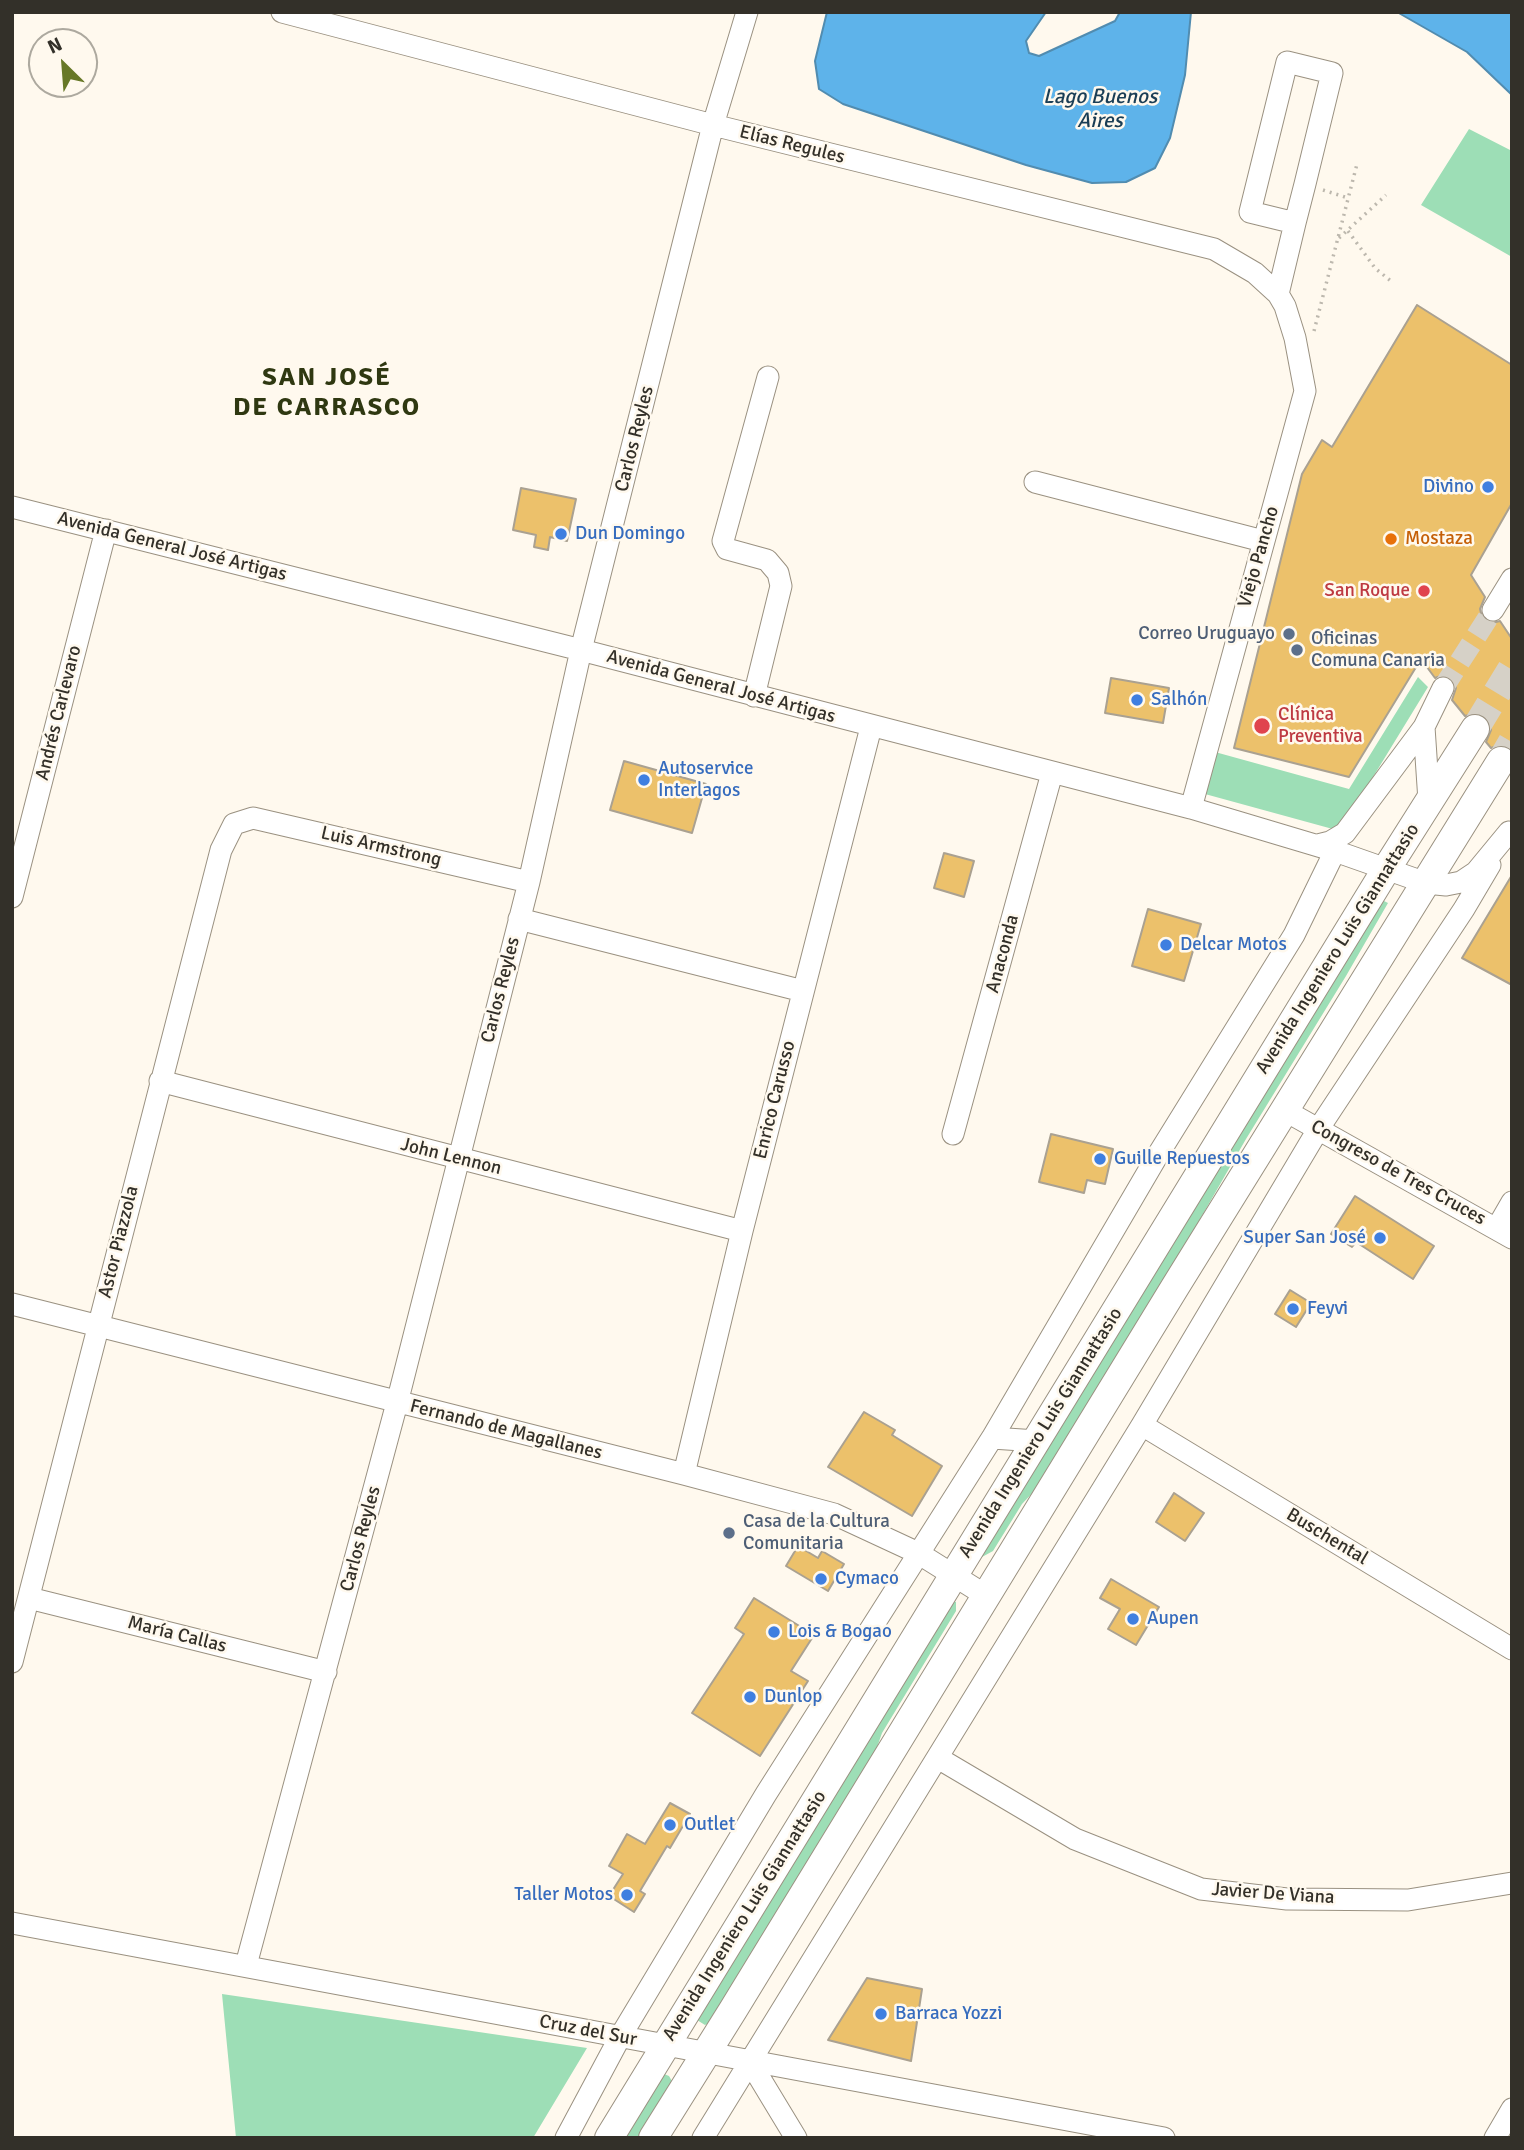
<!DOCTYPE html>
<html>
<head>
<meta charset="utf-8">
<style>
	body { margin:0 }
	#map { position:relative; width:1524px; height:2150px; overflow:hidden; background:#fff9ee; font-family:Signika,sans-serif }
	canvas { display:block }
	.frame { position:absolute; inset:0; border:14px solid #333029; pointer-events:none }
	.north { position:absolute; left:28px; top:28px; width:70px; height:70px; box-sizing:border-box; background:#fff9ee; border:2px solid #ada99f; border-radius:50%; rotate:335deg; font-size:19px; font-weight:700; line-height:28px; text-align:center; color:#333029 }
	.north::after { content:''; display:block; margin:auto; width:24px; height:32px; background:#677827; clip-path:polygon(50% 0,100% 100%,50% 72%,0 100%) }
</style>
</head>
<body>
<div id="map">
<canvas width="1524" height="2150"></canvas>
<div class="frame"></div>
<div class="north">N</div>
</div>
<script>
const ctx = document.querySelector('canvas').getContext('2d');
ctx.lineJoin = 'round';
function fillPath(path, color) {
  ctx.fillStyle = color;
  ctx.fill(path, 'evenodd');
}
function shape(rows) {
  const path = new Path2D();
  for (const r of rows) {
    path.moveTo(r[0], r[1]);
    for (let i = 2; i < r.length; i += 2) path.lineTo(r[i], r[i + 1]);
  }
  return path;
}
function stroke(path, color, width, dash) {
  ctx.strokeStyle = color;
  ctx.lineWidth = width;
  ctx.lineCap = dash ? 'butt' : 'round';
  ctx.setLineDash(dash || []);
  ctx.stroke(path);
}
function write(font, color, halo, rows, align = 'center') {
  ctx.font = font + ' Signika,sans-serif';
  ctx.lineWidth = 5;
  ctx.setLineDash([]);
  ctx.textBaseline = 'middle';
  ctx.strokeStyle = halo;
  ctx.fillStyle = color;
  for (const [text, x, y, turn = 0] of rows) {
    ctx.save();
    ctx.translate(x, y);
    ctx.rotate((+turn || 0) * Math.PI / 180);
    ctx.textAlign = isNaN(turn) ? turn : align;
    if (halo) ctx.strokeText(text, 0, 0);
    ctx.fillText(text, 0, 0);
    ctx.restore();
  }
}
fillPath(shape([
	[1469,129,1512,151,1512,257,1421,205],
	[1418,677,1428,687,1340,831,1205,794,1215,752,1349,789],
	[1380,899,1388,903,1346,976,1246,1139,1176,1261,1039,1486,1022,1504,993,1551,982,1557,978,1554],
	[953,1601,956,1602,956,1611,882,1733,875,1753,711,2022,705,2025,697,2020],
	[222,1994,587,2048,533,2138,236,2138],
	[664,2074,669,2076,673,2083,641,2138,621,2138]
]), '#9ddeb6');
const water = shape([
	[827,12,1046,12,1026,41,1029,53,1039,56,1115,21,1120,12,1191,12,1185,75,1170,138,1155,168,1126,182,1092,183,1026,165,843,104,819,89,815,61,827,12],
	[1397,12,1512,12,1512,95,1467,52,1397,12]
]);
fillPath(water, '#5eb3ea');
stroke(water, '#518cb0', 2);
const building = shape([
	[1417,305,1512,365,1512,503,1471,575,1485,597,1480,609,1482,617,1492,623,1500,621,1512,639,1512,749,1502,744,1491,748,1486,742,1491,730,1489,721,1483,715,1476,713,1465,716,1452,700,1456,688,1453,680,1443,675,1435,678,1421,659,1349,777,1234,748,1302,474,1322,440,1332,447,1417,305],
	[521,488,576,499,567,541,550,537,548,550,534,547,536,535,513,530,521,488],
	[1111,678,1169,688,1163,723,1105,713,1111,678],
	[624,761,706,784,692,833,610,810,624,761],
	[944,853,974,861,964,897,934,888,944,853],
	[1512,875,1512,985,1462,958,1512,875],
	[1148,909,1201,924,1184,981,1132,966,1148,909],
	[1051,1134,1113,1149,1105,1184,1087,1180,1084,1193,1039,1182,1051,1134],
	[1355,1196,1434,1246,1413,1279,1356,1242,1352,1247,1331,1234,1355,1196],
	[1290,1290,1311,1303,1296,1327,1275,1314,1290,1290],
	[864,1412,895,1430,892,1435,942,1466,912,1516,828,1467,864,1412],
	[1174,1493,1204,1513,1185,1541,1156,1522,1174,1493],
	[798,1546,818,1558,822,1551,844,1564,828,1591,786,1566,798,1546],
	[1111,1579,1159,1607,1136,1645,1108,1629,1120,1609,1100,1598,1111,1579],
	[754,1598,814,1635,791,1671,808,1681,760,1756,692,1713,744,1634,735,1628,754,1598],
	[670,1803,690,1814,670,1848,667,1846,640,1891,645,1894,634,1912,609,1896,623,1874,609,1866,627,1834,645,1844,670,1803],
	[867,1978,922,1989,911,2061,828,2040,867,1978]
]);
fillPath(building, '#ecc16b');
stroke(building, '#aaa191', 2);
stroke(shape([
	[1443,688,1493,610]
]), '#d6d1c7', 21, [21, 10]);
stroke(shape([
	[1475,729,1512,668],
	[1501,761,1512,742]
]), '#d6d1c7', 28, [28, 14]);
const minor = shape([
	[282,12,713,125,1214,249,1255,273,1278,294,1285,306,1295,338,1305,391,1191,808],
	[1278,294,1295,223,1305,184,1332,73,1287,62,1250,212,1295,223],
	[1035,482,1263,541],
	[12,507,581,650,1191,808,1335,851,1426,883,1446,885,1461,882,1476,872,1509,832],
	[1493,610,1512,579],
	[754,696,781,586,778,573,767,560,727,549,723,541,768,377],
	[1424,727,1429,801],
	[1318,845,1330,842,1345,833,1424,727,1443,688],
	[12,897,106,530],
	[519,919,803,991],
	[160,1081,742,1231],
	[1284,1110,1512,1238],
	[953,1134,1052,773],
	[1497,1228,1512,1202],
	[12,1304,684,1474,834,1514,918,1553,985,1595],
	[1142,1425,1512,1649],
	[992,1438,1037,1441],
	[684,1474,742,1231,871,727],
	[29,1598,326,1672],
	[12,1662,221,850,234,824,253,818,529,882],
	[938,1758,1075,1839,1201,1889,1287,1899,1408,1900,1512,1883],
	[12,1923,1164,2138],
	[246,1965,397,1403,529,882,581,650,713,125,747,12],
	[750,2062,796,2138],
	[566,2138,620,2037,766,1794,992,1438,1159,1153,1294,935,1335,851],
	[703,2138,1142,1425,1319,1128,1464,909,1490,865],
	[1495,2138,1512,2109]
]);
const major = shape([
	[609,2138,1387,868,1475,729],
	[653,2138,733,2010,1175,1287,1501,761]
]);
stroke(minor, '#9a9181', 23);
stroke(major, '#9a9181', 30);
stroke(shape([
	[1323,190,1348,198],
	[1348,231,1375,268,1392,282],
	[1339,238,1386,195],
	[1314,331,1357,164]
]), '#bdb8ae', 3.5, [2, 5]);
stroke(minor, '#fff', 21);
stroke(major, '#fff', 28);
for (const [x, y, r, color] of [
	[1488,487,7,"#3f7fe0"],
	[561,534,7,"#3f7fe0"],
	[1391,539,7,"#e8710a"],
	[1424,591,7,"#e0444e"],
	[1289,634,7,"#5c6f8a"],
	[1297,650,7,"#5c6f8a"],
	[1137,700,7,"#3f7fe0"],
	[1262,726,9,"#e0444e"],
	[644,780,7,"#3f7fe0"],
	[1166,945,7,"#3f7fe0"],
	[1100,1159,7,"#3f7fe0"],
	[1380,1238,7,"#3f7fe0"],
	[1293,1309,7,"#3f7fe0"],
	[729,1533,7,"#5c6f8a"],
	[821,1579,7,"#3f7fe0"],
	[1133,1619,7,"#3f7fe0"],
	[774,1632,7,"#3f7fe0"],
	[750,1697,7,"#3f7fe0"],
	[670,1825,7,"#3f7fe0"],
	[627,1895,7,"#3f7fe0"],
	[881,2014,7,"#3f7fe0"]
]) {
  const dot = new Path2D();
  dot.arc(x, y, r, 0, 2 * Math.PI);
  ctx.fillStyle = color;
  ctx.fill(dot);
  stroke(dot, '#fff9ee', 2.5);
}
write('19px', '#333029', '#fff9ee', [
	["Elías Regules",792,145,14],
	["Carlos Reyles",635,439,-76],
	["Avenida General José Artigas",172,547,14],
	["Viejo Pancho",1259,557,-74],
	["Avenida General José Artigas",721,687,15],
	["Andrés Carlevaro",59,713,-76],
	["Luis Armstrong",381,847,13],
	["Avenida Ingeniero Luis Giannattasio",1338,949,-58],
	["Anaconda",1003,954,-75],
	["Carlos Reyles",501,990,-76],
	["Enrico Carusso",775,1100,-76],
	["John Lennon",451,1157,14],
	["Congreso de Tres Cruces",1398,1173,29],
	["Astor Piazzola",119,1242,-76],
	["Fernando de Magallanes",506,1430,14],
	["Avenida Ingeniero Luis Giannattasio",1041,1433,-58],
	["Buschental",1327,1537,31],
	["Carlos Reyles",361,1539,-75],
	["María Callas",177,1635,14],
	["Javier De Viana",1273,1894,4],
	["Avenida Ingeniero Luis Giannattasio",745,1916,-58],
	["Cruz del Sur",588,2031,11]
]);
write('19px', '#366cbe', '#fff9ee', [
	["Divino",1474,487,"right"],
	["Dun Domingo",575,534],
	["Salhón",1151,700],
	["Autoservice",658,769],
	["Interlagos",658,791],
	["Delcar Motos",1180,945],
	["Guille Repuestos",1114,1159],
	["Super San José",1366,1238,"right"],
	["Feyvi",1307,1309],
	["Cymaco",835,1579],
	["Aupen",1147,1619],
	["Lois & Bogao",788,1632],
	["Dunlop",764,1697],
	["Outlet",684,1825],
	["Taller Motos",613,1895,"right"],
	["Barraca Yozzi",895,2014]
], 'left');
write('19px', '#c56008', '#fff9ee', [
	["Mostaza",1405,539]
], 'left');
write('19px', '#be3a42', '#fff9ee', [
	["San Roque",1410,591],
	["Clínica",1278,715,"left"],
	["Preventiva",1278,737,"left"]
], 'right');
write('19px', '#4e5e75', '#fff9ee', [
	["Correo Uruguayo",1275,634,"right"],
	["Oficinas",1311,639],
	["Comuna Canaria",1311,661],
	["Casa de la Cultura",743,1522],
	["Comunitaria",743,1544]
], 'left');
write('italic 21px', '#1a3e56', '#fff9ee', [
	["Lago Buenos",1100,97],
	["Aires",1100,121]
]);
ctx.letterSpacing = '2px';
write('bold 26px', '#2f3811', '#fff9ee', [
	["SAN JOSÉ",327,378],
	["DE CARRASCO",327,408]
]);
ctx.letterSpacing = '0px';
</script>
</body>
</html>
